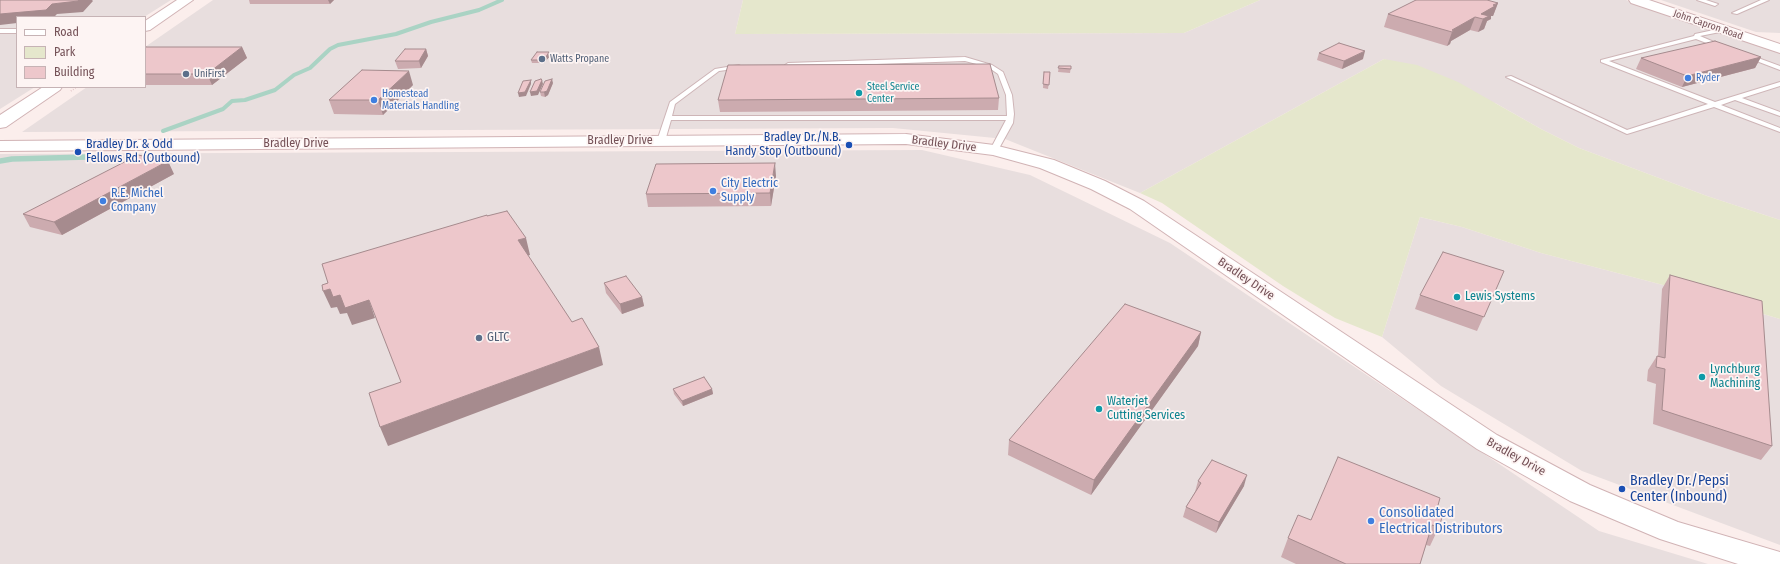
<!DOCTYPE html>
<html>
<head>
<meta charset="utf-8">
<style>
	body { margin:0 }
	#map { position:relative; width:1780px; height:564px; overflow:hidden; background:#fbeeec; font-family:"Fira Sans Condensed",sans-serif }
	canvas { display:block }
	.legend { position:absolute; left:16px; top:16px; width:130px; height:72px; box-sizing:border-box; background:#fdf4f3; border:1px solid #c6b3b5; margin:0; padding:5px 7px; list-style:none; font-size:12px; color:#745157 }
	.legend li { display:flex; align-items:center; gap:8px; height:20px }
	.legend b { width:20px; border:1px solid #c6b3b5 }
</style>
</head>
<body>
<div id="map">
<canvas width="1780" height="564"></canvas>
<ul class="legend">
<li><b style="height:5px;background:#fff"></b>Road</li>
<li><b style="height:11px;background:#e5e7cc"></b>Park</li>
<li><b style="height:11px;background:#edc7cb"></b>Building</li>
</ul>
</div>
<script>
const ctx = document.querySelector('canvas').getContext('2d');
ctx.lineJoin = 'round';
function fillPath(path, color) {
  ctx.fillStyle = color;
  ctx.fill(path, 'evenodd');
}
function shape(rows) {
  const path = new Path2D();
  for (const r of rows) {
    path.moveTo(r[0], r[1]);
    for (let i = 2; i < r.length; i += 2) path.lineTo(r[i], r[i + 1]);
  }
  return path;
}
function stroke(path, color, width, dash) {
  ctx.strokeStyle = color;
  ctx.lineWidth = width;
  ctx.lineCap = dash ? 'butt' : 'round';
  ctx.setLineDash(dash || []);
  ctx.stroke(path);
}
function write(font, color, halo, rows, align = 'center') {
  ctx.font = font + ' "Fira Sans Condensed",sans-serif';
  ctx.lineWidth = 3.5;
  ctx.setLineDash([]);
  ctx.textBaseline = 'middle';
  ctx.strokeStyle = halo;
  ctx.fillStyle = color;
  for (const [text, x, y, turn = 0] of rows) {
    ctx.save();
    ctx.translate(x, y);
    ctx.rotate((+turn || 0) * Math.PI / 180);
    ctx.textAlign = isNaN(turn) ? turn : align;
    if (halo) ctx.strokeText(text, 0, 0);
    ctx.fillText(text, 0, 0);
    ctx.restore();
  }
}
fillPath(shape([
	[0,0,171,0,144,17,17,17,17,87,35,87,0,109],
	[213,0,743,0,735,34,1184,33,1260,0,1626,0,1780,53,1780,220,1707,196,1579,148,1541,129,1497,104,1384,59,1140,193,1005,139,893,128,22,132,87,87,145,87,145,47],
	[1661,0,1780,0,1780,33,1756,32],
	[922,150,1030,175,1170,243,1599,531,1708,564,0,564,0,154],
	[1420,217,1462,227,1541,253,1686,291,1780,319,1780,545,1582,471,1441,386,1382,337]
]), '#e8dede');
fillPath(shape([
	[743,0,1260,0,1184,33,735,34],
	[1384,59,1417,65,1458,82,1541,129,1579,148,1707,196,1780,220,1780,319,1686,291,1541,253,1462,227,1420,217,1382,337,1335,318,1283,286,1162,203,1140,193]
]), '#e5e7cc');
stroke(shape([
	[163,131,223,109,232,101,245,100,275,90,294,75,310,68,330,49,338,45,396,34,431,22,479,10,502,0]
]), '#aad3c4', 4);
stroke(shape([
	[0,161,12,159,88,157]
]), '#aad3c4', 5.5);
const lane = shape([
	[1697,0,1706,0,1718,4,1715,6,1697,0],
	[1761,0,1769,0,1737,14,1732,13,1761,0],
	[1723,28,1725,29,1725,31,1700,36,1721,45,1721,47,1717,47,1696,39,1609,61,1715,102,1780,82,1780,86,1742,98,1780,112,1780,116,1735,100,1721,105,1780,128,1780,132,1714,107,1627,134,1506,77,1511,76,1627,130,1708,104,1601,62,1601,60,1694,36,1695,34,1723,28],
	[0,29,17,29,17,33,0,33,0,29],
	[1746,55,1750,55,1780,66,1780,70,1746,57,1746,55],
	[965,57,992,65,1003,72,1012,95,1014,114,1013,123,997,152,994,152,990,150,1006,120,671,120,665,141,661,143,657,141,670,102,715,69,739,65,742,67,741,68,719,71,675,104,672,116,1007,116,1006,95,998,74,988,67,965,61,788,67,785,65,788,63,965,57]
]);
const secondary = shape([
	[177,0,193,0,150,30,145,31,145,21,177,0],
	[1629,0,1649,0,1780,44,1780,53,1631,3,1629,0],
	[43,87,62,87,60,90,6,127,0,128,0,115,43,87],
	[906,134,994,145,1054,160,1105,181,1144,201,1497,435,1590,485,1678,522,1780,552,1780,564,1738,564,1660,539,1570,501,1477,449,1130,209,1091,189,1040,168,993,155,906,144,0,151,0,141,906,134]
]);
stroke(lane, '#ceb5b7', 2);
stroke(secondary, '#d1b3b5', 2);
stroke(shape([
	[71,91,77,87]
]), '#d2aaaf', 1.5, [0.5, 2]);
fillPath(lane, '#fff');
fillPath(secondary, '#fff');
fillPath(shape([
	[249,0,334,0,330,4,250,4],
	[1498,3,1493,16,1491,16,1491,19,1487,21,1484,29,1478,32,1470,30,1451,41,1450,44,1447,46,1384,27,1388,14],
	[242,47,247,58,212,85,145,85,145,48],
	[426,49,428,56,421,68,398,69,395,61],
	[549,52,550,56,544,63,532,63,531,60],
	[1319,53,1363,59,1342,69,1317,60],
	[1761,57,1755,68,1682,87,1636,69,1641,58],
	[1059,66,1071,66,1070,73,1058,72],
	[1044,72,1050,72,1048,89,1043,88],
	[553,83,548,95,545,97,541,96,540,92],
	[413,85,383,115,334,114,329,100],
	[999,98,998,110,720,112,718,100],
	[174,174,62,235,30,227,23,214],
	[776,176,771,206,648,207,646,194],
	[1504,271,1477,331,1415,309,1420,295],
	[1670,275,1772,446,1761,460,1653,424,1656,384,1647,381,1648,370,1657,356,1658,356,1662,289],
	[604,283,642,297,644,306,622,314,606,293],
	[1201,332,1198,346,1091,495,1008,455,1009,440],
	[673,389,712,389,713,394,683,406,674,394],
	[1198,481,1244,486,1216,533,1183,517,1186,507,1195,492],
	[1437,509,1439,527,1430,546,1426,545,1420,564,1296,564,1281,557,1288,538,1311,520]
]), '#ccabaf');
fillPath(shape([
	[79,0,92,0,93,1,83,12,57,14,54,17,17,17,17,23,0,25,0,14,52,4],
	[328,0,334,0,330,4],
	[1498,3,1493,16,1491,16,1491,19,1487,21,1484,29,1478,32,1483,19,1481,14],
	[1475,17,1470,30,1451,41,1450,44,1447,46,1452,32,1452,30],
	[242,47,247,58,212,85,207,74],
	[426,49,428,56,421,68,419,61],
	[1365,51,1363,59,1342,69,1344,61],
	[549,52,550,56,544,63,544,60],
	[1761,57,1755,68,1682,87,1687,76],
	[409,71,413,85,383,115,378,100],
	[552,79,553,83,548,95,545,97,544,92],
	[531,80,531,84,526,96,519,97,518,93],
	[542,80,543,84,538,95,531,96,530,92],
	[168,161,174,174,62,235,54,222],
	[775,163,776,176,771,206,770,193],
	[526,238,530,255,523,257,518,240],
	[330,289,340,295,369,300,375,318,352,325,347,313,340,314,337,307,331,308,323,291],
	[642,297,644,306,622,314,620,304],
	[1201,332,1198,346,1091,495,1094,480],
	[599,347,603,365,388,446,380,427],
	[712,389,713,394,683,406,682,401],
	[1247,475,1244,486,1216,533,1219,522]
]), '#a68b8e');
const building = shape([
	[0,0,79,0,78,1,52,4,46,10,0,14,0,0],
	[1416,0,1487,0,1498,3,1493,5,1495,6,1481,14,1489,16,1483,19,1475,17,1452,30,1454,31,1452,32,1388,14,1416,0],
	[1715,41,1761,57,1687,76,1641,58,1715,41],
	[1339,43,1365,51,1344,61,1319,53,1339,43],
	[146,47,242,47,207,74,145,74,145,48,146,47],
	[405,49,426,49,419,61,395,61,405,49],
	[537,52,549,52,544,60,531,60,537,52],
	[990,64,999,98,718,100,728,65,990,64],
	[1059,66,1071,66,1071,69,1058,68,1059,66],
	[362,70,409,71,378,100,329,100,362,70],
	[1044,72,1050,72,1049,85,1043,84,1044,72],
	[541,79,542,80,537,91,530,92,535,81,541,79],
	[552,79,547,91,544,92,540,92,545,81,552,79],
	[531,80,525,92,518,93,523,81,531,80],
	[138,155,168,161,54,222,23,214,138,155],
	[775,163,770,193,646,194,656,164,775,163],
	[507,211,526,238,518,240,572,322,582,318,599,347,380,427,369,393,401,382,369,300,345,308,340,295,333,297,330,289,323,291,322,285,328,283,322,264,487,215,487,216,507,211],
	[1443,252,1504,271,1484,317,1420,295,1443,252],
	[1670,275,1762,301,1772,446,1662,410,1665,369,1656,367,1657,356,1665,358,1670,275],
	[626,276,642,297,620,304,604,283,626,276],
	[1125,304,1201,332,1094,480,1009,440,1125,304],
	[704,377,712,389,682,401,673,389,704,377],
	[1338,457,1440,498,1437,509,1444,511,1439,527,1432,525,1420,564,1346,564,1288,538,1298,515,1311,520,1338,457],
	[1212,460,1247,475,1219,522,1186,507,1201,483,1198,481,1212,460]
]);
fillPath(building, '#edc7cb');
stroke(building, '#a68b8e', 1);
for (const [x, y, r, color] of [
	[542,59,4,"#5c6f8a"],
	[186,74,4,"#5c6f8a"],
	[1688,78,4,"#3f7fe0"],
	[859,93,4,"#0f9aa8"],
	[374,100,4,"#3f7fe0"],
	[849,145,4,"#1a4fb4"],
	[78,152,4,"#1a4fb4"],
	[713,191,4,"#3f7fe0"],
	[103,201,4,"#3f7fe0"],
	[1457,297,4,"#0f9aa8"],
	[479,338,4,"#5c6f8a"],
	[1702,377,4,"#0f9aa8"],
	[1099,409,4,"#0f9aa8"],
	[1622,489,4,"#1a4fb4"],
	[1371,521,4,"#3f7fe0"]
]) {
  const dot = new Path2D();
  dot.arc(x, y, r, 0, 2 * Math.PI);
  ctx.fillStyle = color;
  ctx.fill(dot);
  stroke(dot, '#fdf4f3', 1.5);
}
write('10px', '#745157', '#fdf4f3', [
	["John Capron Road",1708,25,19]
]);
write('10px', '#4e5e75', '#fdf4f3', [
	["Watts Propane",550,59],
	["UniFirst",194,74]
], 'left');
write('10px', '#366cbe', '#fdf4f3', [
	["Ryder",1696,78],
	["Homestead",382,94],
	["Materials Handling",382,106]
], 'left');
write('10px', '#0d838f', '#fdf4f3', [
	["Steel Service",867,87],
	["Center",867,99]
], 'left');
write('12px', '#164399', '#fdf4f3', [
	["Bradley Dr./N.B.",841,138],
	["Handy Stop (Outbound)",841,152],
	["Bradley Dr. & Odd",86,145,"left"],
	["Fellows Rd. (Outbound)",86,159,"left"]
], 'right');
write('12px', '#745157', '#fdf4f3', [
	["Bradley Drive",620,141],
	["Bradley Drive",296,144],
	["Bradley Drive",944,144,7],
	["Bradley Drive",1246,279,34],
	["Bradley Drive",1516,457,29]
]);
write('12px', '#366cbe', '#fdf4f3', [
	["City Electric",721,184],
	["Supply",721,198],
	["R.E. Michel",111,194],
	["Company",111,208]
], 'left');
write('12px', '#0d838f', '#fdf4f3', [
	["Lewis Systems",1465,297],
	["Lynchburg",1710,370],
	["Machining",1710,384],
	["Waterjet",1107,402],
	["Cutting Services",1107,416]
], 'left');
write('12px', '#4e5e75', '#fdf4f3', [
	["GLTC",487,338]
], 'left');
write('14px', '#164399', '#fdf4f3', [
	["Bradley Dr./Pepsi",1630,481],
	["Center (Inbound)",1630,497]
], 'left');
write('14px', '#366cbe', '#fdf4f3', [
	["Consolidated",1379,513],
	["Electrical Distributors",1379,529]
], 'left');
</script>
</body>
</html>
